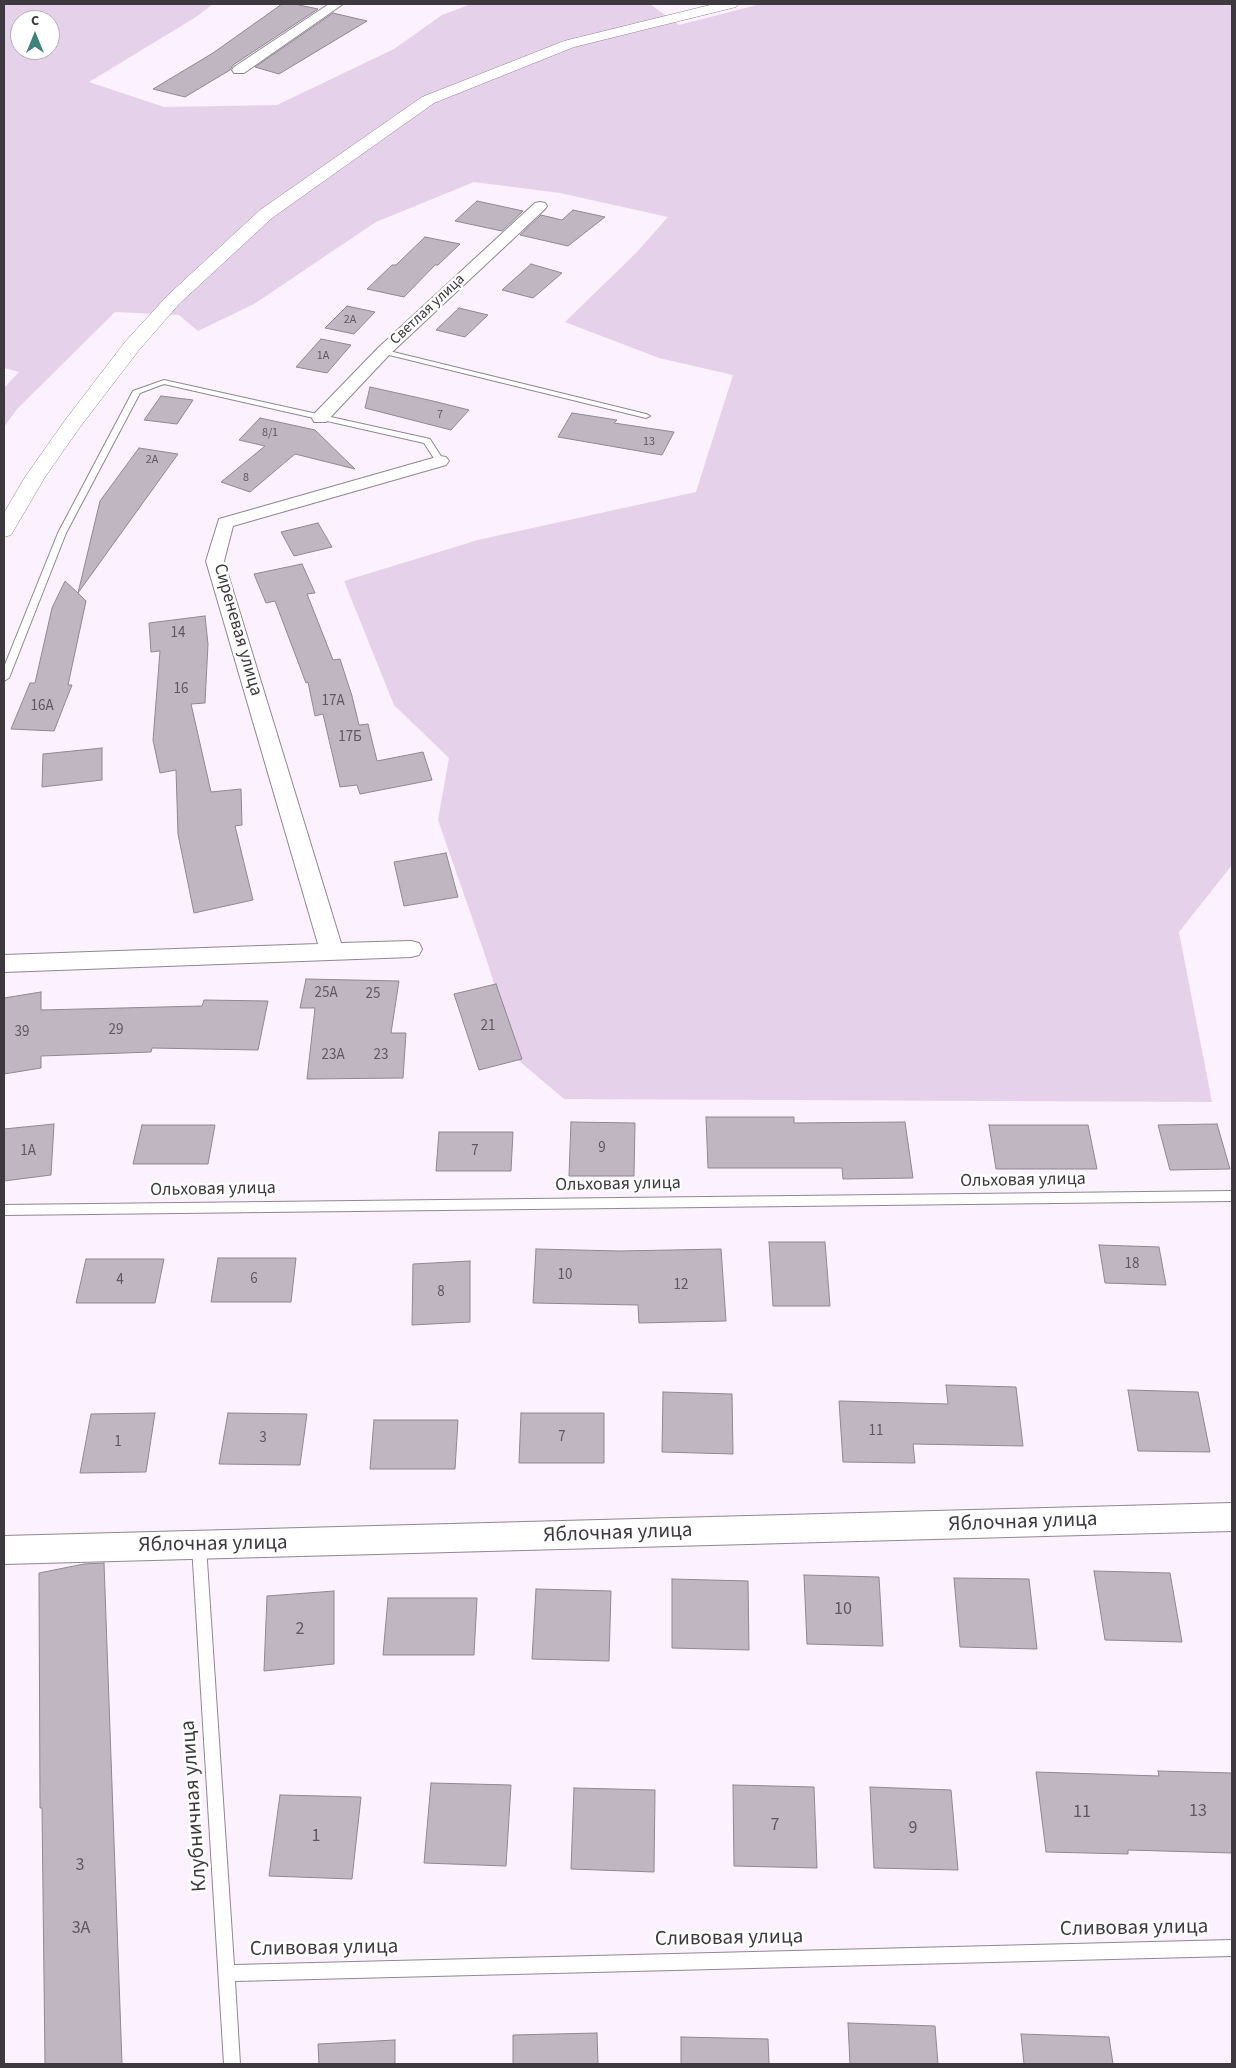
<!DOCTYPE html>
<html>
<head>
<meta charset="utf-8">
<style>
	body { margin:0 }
	#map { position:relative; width:1236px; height:2068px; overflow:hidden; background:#fcf1fe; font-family:"Source Sans 3",sans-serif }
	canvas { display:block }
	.frame { position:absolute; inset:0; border:5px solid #3d393e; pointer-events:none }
	.north { position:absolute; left:10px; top:10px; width:50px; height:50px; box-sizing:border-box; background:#fff; border:1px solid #b1b0b2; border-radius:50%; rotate:0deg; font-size:14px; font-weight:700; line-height:20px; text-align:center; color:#3d393e }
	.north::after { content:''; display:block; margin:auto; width:18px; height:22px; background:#3d837b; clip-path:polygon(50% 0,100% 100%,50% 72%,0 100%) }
</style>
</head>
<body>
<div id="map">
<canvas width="1236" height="2068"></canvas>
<div class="frame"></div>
<div class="north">С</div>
</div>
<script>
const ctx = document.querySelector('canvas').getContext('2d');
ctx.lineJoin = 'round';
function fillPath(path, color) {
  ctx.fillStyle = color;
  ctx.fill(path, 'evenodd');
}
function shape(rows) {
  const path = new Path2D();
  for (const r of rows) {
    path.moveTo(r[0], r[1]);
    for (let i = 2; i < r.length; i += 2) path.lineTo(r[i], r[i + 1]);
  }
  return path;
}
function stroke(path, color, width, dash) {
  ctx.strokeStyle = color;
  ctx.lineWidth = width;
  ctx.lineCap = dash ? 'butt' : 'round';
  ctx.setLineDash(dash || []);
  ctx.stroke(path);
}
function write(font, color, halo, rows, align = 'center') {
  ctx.font = font + ' "Source Sans 3",sans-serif';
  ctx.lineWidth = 5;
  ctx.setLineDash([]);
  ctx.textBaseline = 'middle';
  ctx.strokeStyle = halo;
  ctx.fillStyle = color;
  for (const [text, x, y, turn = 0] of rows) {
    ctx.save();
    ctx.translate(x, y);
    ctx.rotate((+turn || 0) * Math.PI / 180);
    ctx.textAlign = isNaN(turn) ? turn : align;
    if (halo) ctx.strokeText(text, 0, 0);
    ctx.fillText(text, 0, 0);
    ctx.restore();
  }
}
fillPath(shape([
	[4,4,213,4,196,17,89,82,164,107,277,105,394,49,442,15,471,4,650,4,679,25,761,4,1232,4,1232,865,1179,932,1212,1102,564,1099,518,1060,485,955,438,820,449,758,394,705,344,581,478,540,696,492,733,375,659,358,565,322,637,252,668,217,560,193,474,182,376,222,254,304,198,331,179,315,115,312,17,409,4,427,4,388,19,372,4,368],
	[20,20,50,20,50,50,20,50]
]), '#e6d1ea');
const building = shape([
	[282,4,294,4,318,9,233,65,230,70,185,97,153,89,213,53,282,4],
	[333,13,367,21,279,74,255,67,333,13],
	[477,201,523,211,502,231,455,221,477,201],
	[573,210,605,217,568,246,520,235,541,215,562,220,573,210],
	[425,237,460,244,438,265,435,265,404,297,367,289,392,265,396,265,425,237],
	[531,264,562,273,533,298,502,290,531,264],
	[347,306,375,312,354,334,325,328,347,306],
	[459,308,488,315,465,337,436,330,459,308],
	[321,339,351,345,327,373,296,367,321,339],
	[370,387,433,401,469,410,451,430,365,408,370,387],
	[161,396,193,400,177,424,144,420,161,396],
	[572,413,617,420,614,423,674,432,662,455,558,437,572,413],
	[260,418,315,430,355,469,295,454,250,492,221,482,265,446,239,440,260,418],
	[139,448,178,454,78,593,86,601,68,685,72,685,54,731,11,729,30,683,35,683,52,608,65,581,78,593,100,501,139,448],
	[318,523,332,547,294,556,281,532,318,523],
	[302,564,315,593,307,594,333,660,340,659,352,696,359,725,368,724,377,761,423,752,432,780,360,794,357,785,340,787,323,714,315,716,308,682,306,683,275,601,266,603,254,574,302,564],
	[205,616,208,644,205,703,191,704,211,792,241,789,242,825,235,826,253,900,194,913,178,834,176,770,160,773,153,740,160,651,151,652,149,623,205,616],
	[102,748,102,780,42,787,43,754,102,748],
	[446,853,458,897,404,906,394,862,446,853],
	[306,979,399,981,391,1033,406,1033,403,1078,307,1079,315,1008,300,1008,306,979],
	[496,984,522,1059,479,1070,454,994,496,984],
	[41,992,41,1010,202,1006,204,1000,268,1001,258,1050,152,1048,151,1052,41,1056,41,1068,4,1074,4,998,41,992],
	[706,1117,794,1117,794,1123,905,1122,913,1178,843,1179,842,1168,708,1168,706,1117],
	[571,1122,635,1123,634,1176,569,1176,571,1122],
	[54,1124,51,1175,4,1181,4,1129,54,1124],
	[1217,1124,1230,1169,1170,1170,1158,1125,1217,1124],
	[142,1125,215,1125,208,1164,133,1164,142,1125],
	[989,1125,1088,1125,1097,1169,996,1169,989,1125],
	[439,1132,513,1132,511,1171,436,1171,439,1132],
	[769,1242,825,1242,830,1306,773,1306,769,1242],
	[1099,1245,1159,1247,1166,1285,1105,1283,1099,1245],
	[536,1249,620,1251,721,1249,726,1321,639,1323,638,1305,533,1303,536,1249],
	[218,1258,296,1258,291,1302,211,1302,218,1258],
	[86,1259,164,1259,155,1303,76,1303,86,1259],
	[470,1261,470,1322,412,1325,413,1264,470,1261],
	[946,1385,1016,1387,1023,1446,913,1444,915,1463,843,1462,839,1401,948,1404,946,1385],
	[1128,1390,1198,1392,1210,1452,1138,1451,1128,1390],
	[663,1392,732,1394,733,1454,662,1452,663,1392],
	[155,1413,146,1472,80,1473,91,1414,155,1413],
	[228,1413,307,1414,300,1465,219,1464,228,1413],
	[521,1413,604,1413,604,1463,519,1463,521,1413],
	[374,1420,458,1420,455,1469,370,1469,374,1420],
	[104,1563,122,2064,45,2064,42,1808,40,1808,39,1573,84,1564,104,1563],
	[1094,1571,1170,1573,1182,1642,1105,1640,1094,1571],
	[804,1575,879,1577,883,1646,807,1644,804,1575],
	[954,1578,1029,1579,1037,1649,960,1647,954,1578],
	[672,1579,748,1581,749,1650,672,1648,672,1579],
	[536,1589,611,1591,609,1661,532,1659,536,1589],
	[334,1591,334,1664,264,1671,267,1596,334,1591],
	[388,1598,477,1598,474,1655,383,1655,388,1598],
	[1158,1771,1232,1773,1232,1853,1128,1850,1128,1854,1046,1852,1036,1772,1159,1776,1158,1771],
	[431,1783,511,1785,506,1866,424,1863,431,1783],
	[733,1785,814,1787,817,1868,734,1866,733,1785],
	[870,1787,951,1790,958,1870,874,1868,870,1787],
	[574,1788,655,1790,654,1872,571,1869,574,1788],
	[280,1795,361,1797,352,1879,269,1876,280,1795],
	[848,2023,935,2026,938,2064,850,2064,848,2023],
	[597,2033,598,2064,513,2064,513,2035,597,2033],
	[1021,2034,1109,2037,1113,2064,1024,2064,1021,2034],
	[681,2037,768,2039,769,2064,681,2064,681,2037],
	[395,2040,395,2064,319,2064,318,2044,395,2040]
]);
fillPath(building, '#c0b6c2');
stroke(building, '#908792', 1);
const lane = shape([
	[381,349,646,414,650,416,646,418,381,353,381,349],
	[164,380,430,439,444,461,440,463,437,463,424,443,164,384,140,393,66,533,9,678,4,681,4,667,58,533,133,391,164,380],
	[1232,1191,1232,1201,4,1215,4,1205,1232,1191],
	[199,1539,204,1541,206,1546,234,1965,1232,1940,1232,1956,235,1981,240,2064,224,2064,192,1546,194,1541,199,1539]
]);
const street = shape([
	[329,4,343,4,244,73,234,73,232,70,234,67,329,4],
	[540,202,545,203,547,206,545,209,390,354,326,422,314,422,312,418,314,414,378,348,535,203,540,202],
	[440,456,446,457,449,461,446,465,233,526,224,561,341,943,411,941,419,943,422,949,419,955,411,957,4,972,4,955,318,944,206,561,219,519,440,456],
	[1232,1503,1232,1531,4,1564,4,1536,1232,1503]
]);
const secondary = shape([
	[714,4,738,4,736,7,574,47,434,103,272,218,179,304,139,350,80,427,45,477,11,535,4,537,4,513,25,477,66,419,125,342,167,296,260,210,422,97,564,41,714,4]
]);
stroke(lane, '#908792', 2);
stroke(street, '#908792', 2);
stroke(secondary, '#908792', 1);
fillPath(lane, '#fff');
fillPath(street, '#fff');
fillPath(secondary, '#fff');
write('12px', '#5e585f', null, [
	["2А",350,320],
	["1А",323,356],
	["7",440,415],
	["8/1",270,433],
	["13",649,442],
	["2А",152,460],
	["8",246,478]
]);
write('15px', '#3d393e', '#fff', [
	["Светлая улица",428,310,-43]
]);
write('15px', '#5e585f', null, [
	["14",178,634],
	["16",181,690],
	["17А",333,702],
	["16А",42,707],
	["17Б",350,738],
	["25А",326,994],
	["25",373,995],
	["21",488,1027],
	["29",116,1031],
	["39",22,1033],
	["23А",333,1056],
	["23",381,1056],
	["9",602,1149],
	["1А",28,1152],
	["7",475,1152],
	["18",1132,1265],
	["10",565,1276],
	["6",254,1280],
	["4",120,1281],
	["12",681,1286],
	["8",441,1293],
	["11",876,1432],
	["7",562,1438],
	["3",263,1439],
	["1",118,1443]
]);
write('18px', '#3d393e', '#fff', [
	["Сиреневая улица",237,630,74],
	["Ольховая улица",1023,1181,-1],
	["Ольховая улица",618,1185,-1],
	["Ольховая улица",213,1190,-1]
]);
write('18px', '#5e585f', null, [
	["10",843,1610],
	["2",300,1630],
	["13",1198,1812],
	["11",1082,1813],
	["7",775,1826],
	["9",913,1829],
	["1",316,1837],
	["3",80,1866],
	["3А",81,1929]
]);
write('21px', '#3d393e', '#fff', [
	["Яблочная улица",1023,1523,-2],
	["Яблочная улица",618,1534,-2],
	["Яблочная улица",213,1545,-1],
	["Клубничная улица",195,1806,-94],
	["Сливовая улица",1134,1929,-1],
	["Сливовая улица",729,1939,-1],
	["Сливовая улица",324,1949,-1]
]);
</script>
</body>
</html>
